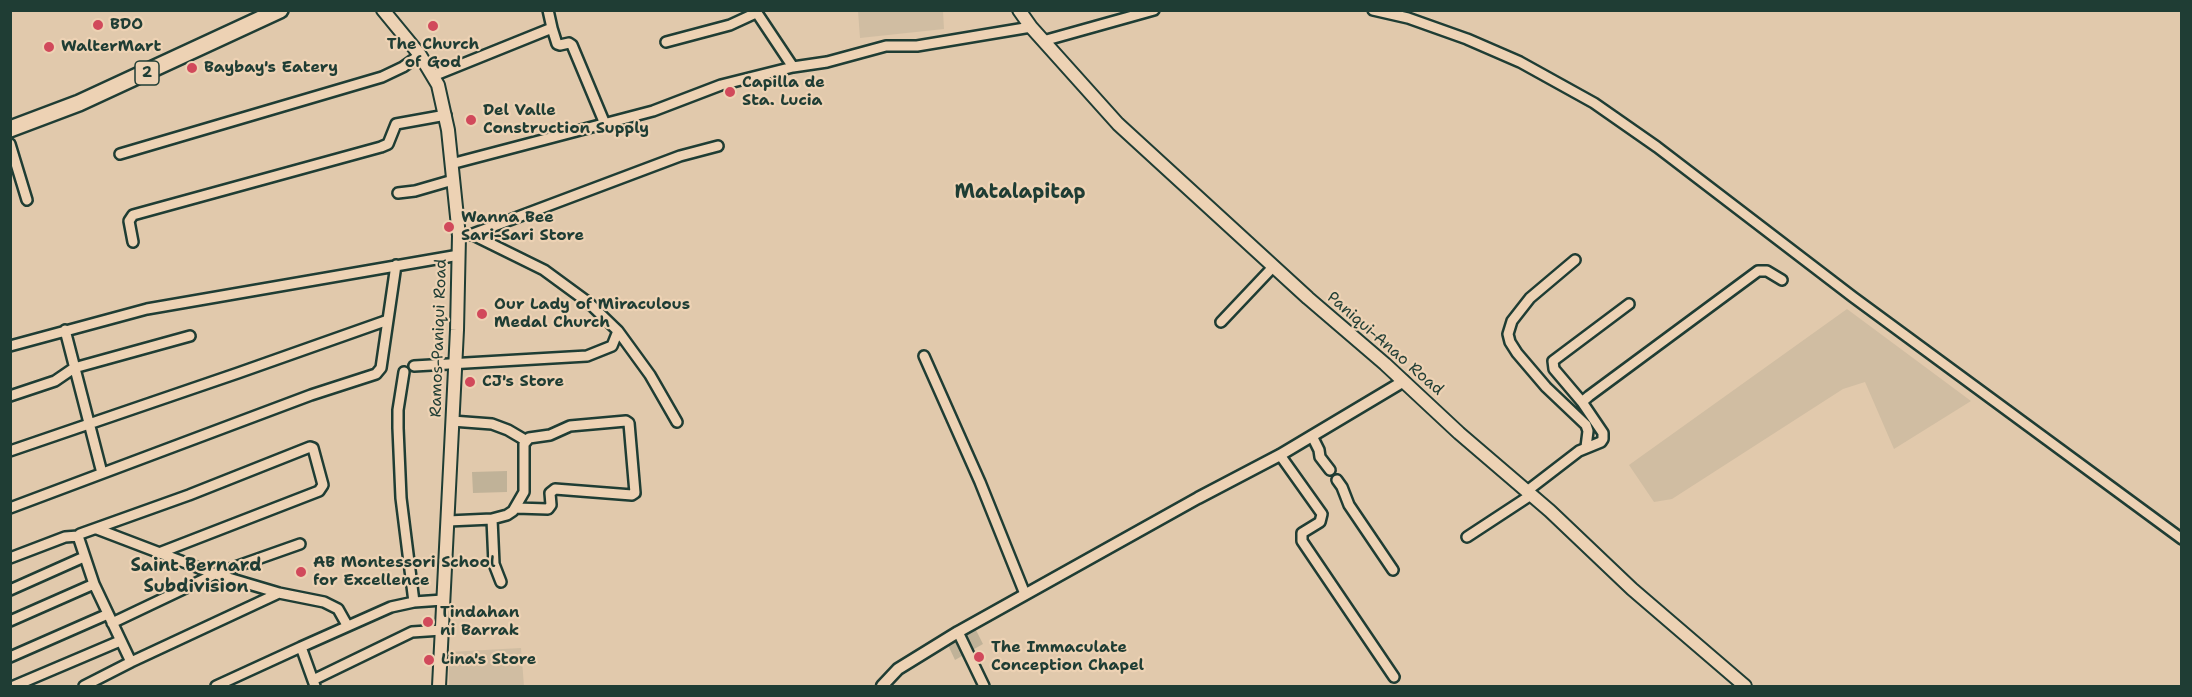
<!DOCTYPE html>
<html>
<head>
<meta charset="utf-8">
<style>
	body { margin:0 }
	#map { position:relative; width:2192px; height:697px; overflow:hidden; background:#e1c9ac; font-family:"Shantell Sans",sans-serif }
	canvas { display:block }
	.frame { position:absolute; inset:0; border:12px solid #1f3d34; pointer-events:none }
</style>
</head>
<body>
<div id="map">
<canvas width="2192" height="697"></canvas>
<div class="frame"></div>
</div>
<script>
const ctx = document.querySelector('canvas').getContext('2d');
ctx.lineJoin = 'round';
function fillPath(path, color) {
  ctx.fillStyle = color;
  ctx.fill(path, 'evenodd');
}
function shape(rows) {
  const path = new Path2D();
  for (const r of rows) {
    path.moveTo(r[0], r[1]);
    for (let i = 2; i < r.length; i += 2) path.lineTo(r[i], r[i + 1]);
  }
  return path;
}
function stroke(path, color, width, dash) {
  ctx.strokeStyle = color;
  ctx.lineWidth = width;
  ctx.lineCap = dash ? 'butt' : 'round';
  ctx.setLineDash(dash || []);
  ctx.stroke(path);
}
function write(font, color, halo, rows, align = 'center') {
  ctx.font = font + ' "Shantell Sans",sans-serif';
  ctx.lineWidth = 4.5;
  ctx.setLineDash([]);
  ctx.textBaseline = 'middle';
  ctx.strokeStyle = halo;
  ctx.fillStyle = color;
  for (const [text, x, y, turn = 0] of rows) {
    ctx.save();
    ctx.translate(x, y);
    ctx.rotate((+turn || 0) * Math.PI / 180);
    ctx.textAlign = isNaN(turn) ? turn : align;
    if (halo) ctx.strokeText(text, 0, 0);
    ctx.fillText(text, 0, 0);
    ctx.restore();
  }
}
fillPath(shape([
	[858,11,943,11,944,29,860,38],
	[1847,309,1971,401,1894,449,1865,382,1843,389,1672,499,1654,502,1629,465],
	[521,648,524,686,449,686,449,652]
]), '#d0bda2');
fillPath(shape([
	[507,471,507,492,473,493,472,472],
	[976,630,983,644,955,660,948,645]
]), '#c0b298');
const minor = shape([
	[548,10,552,28],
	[755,10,793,67],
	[1373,10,1408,18,1467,39,1520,62,1594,103,1657,147,1853,297,2182,539],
	[1043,41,1154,10],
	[666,42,730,25,756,13],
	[433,76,552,28,557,44,560,45,569,43,572,45,605,124],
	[10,144,27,200],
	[120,154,382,77,403,67,420,55],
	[451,164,653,111,721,85,793,67,827,62,886,46,917,46,1031,27],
	[398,193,415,191,453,180],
	[470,235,680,156,718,146],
	[133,242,129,221,133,215,381,147,388,144,396,124,446,115],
	[1575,260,1530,298,1512,321,1508,334,1510,342,1517,353,1546,387,1586,425,1588,431,1586,447],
	[1221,322,1273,267],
	[65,330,102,473],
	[618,331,650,375,677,422],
	[10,346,147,309,459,255],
	[924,356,980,482,1025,594],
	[414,366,587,356,612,346,618,331,589,303,544,270,473,235],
	[404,372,398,410,398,428,401,498,414,602],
	[10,396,55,381,74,368,190,336],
	[1582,402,1554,369,1553,361,1629,304],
	[452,421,492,424,508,430,525,440],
	[1312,436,1319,450,1320,457,1330,470],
	[10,451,238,373,388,320],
	[1280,455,1322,514,1320,522,1302,533,1302,541,1394,677],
	[1337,480,1342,487,1349,505,1393,570],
	[1527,491,1579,451,1601,442,1603,439,1603,433,1582,402,1589,396,1758,271,1767,271,1782,280],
	[10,508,311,395,376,374,381,368,396,265],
	[492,519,494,564,501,582],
	[448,521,492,519,507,515,513,511,524,492,524,444,529,438,550,435,570,426,626,421,629,423,635,493,632,495,555,489,550,493,551,505,548,509,516,508],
	[97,529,215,574,279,593,324,602,338,609,347,625],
	[1467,537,1531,495],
	[159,553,319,491,323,485,313,448,310,447,189,495,80,534,78,536,94,584,131,662,279,593],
	[10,558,65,537,78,536],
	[10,590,84,557],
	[10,621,94,584],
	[112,623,215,574,300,544],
	[958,632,984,686],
	[301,647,391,607,414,602,443,600],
	[10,657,108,614],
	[313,680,412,632,442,630],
	[14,686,120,641],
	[84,686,131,662],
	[216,686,301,647,315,686]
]);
const tertiary = shape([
	[882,686,898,669,958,632,1198,498,1280,455,1404,381]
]);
const secondary = shape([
	[383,10,420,55,438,85,448,130,459,236,457,330,439,686],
	[1019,10,1031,27,1118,124,1308,298,1385,364,1459,433,1550,511,1632,589,1745,686]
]);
const trunk = shape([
	[10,129,79,103,280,10]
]);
stroke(minor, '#1f3d34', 14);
stroke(tertiary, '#1f3d34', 15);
stroke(secondary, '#1f3d34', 16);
stroke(trunk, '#1f3d34', 20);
stroke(minor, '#edd2b4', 9);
stroke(tertiary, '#edd2b4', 10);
stroke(secondary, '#edd2b4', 12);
stroke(trunk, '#edd2b4', 15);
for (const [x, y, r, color] of [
	[98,25,6,"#d1495b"],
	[433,26,6,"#d1495b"],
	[49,47,6,"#d1495b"],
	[192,68,6,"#d1495b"],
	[730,92,6,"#d1495b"],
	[471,120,6,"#d1495b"],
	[449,227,6,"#d1495b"],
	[482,314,6,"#d1495b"],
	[470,382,6,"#d1495b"],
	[301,572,6,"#d1495b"],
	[428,622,6,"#d1495b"],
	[979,657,6,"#d1495b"],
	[429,660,6,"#d1495b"]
]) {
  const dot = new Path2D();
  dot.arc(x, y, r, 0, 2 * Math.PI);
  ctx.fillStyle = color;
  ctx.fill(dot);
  stroke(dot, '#edd2b4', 2);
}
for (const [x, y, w] of [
	[147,73,24]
]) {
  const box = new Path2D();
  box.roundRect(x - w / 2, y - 12, w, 24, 4.5);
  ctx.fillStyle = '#edd2b4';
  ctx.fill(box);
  stroke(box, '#1f3d34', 1.5);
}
write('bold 15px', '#1f3d34', null, [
	["2",147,73]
]);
write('bold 16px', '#1f3d34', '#edd2b4', [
	["BDO",110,25],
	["The Church",433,45,"center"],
	["of God",433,63,"center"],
	["WalterMart",61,47],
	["Baybay's Eatery",204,68],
	["Capilla de",742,83],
	["Sta. Lucia",742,101],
	["Del Valle",483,111],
	["Construction Supply",483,129],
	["Wanna Bee",461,218],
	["Sari-Sari Store",461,236],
	["Our Lady of Miraculous",494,305],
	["Medal Church",494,323],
	["CJ's Store",482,382],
	["AB Montessori School",313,563],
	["for Excellence",313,581],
	["Tindahan",440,613],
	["ni Barrak",440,631],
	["The Immaculate",991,648],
	["Conception Chapel",991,666],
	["Lina's Store",441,660]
], 'left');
write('16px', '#1f3d34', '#edd2b4', [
	["Ramos-Paniqui Road",439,338,-88],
	["Paniqui-Anao Road",1385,344,41]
]);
write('bold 18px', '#1f3d34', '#edd2b4', [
	["Saint Bernard",196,566],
	["Subdivision",196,587]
]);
write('bold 20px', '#1f3d34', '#edd2b4', [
	["Matalapitap",1020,193]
]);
</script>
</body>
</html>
